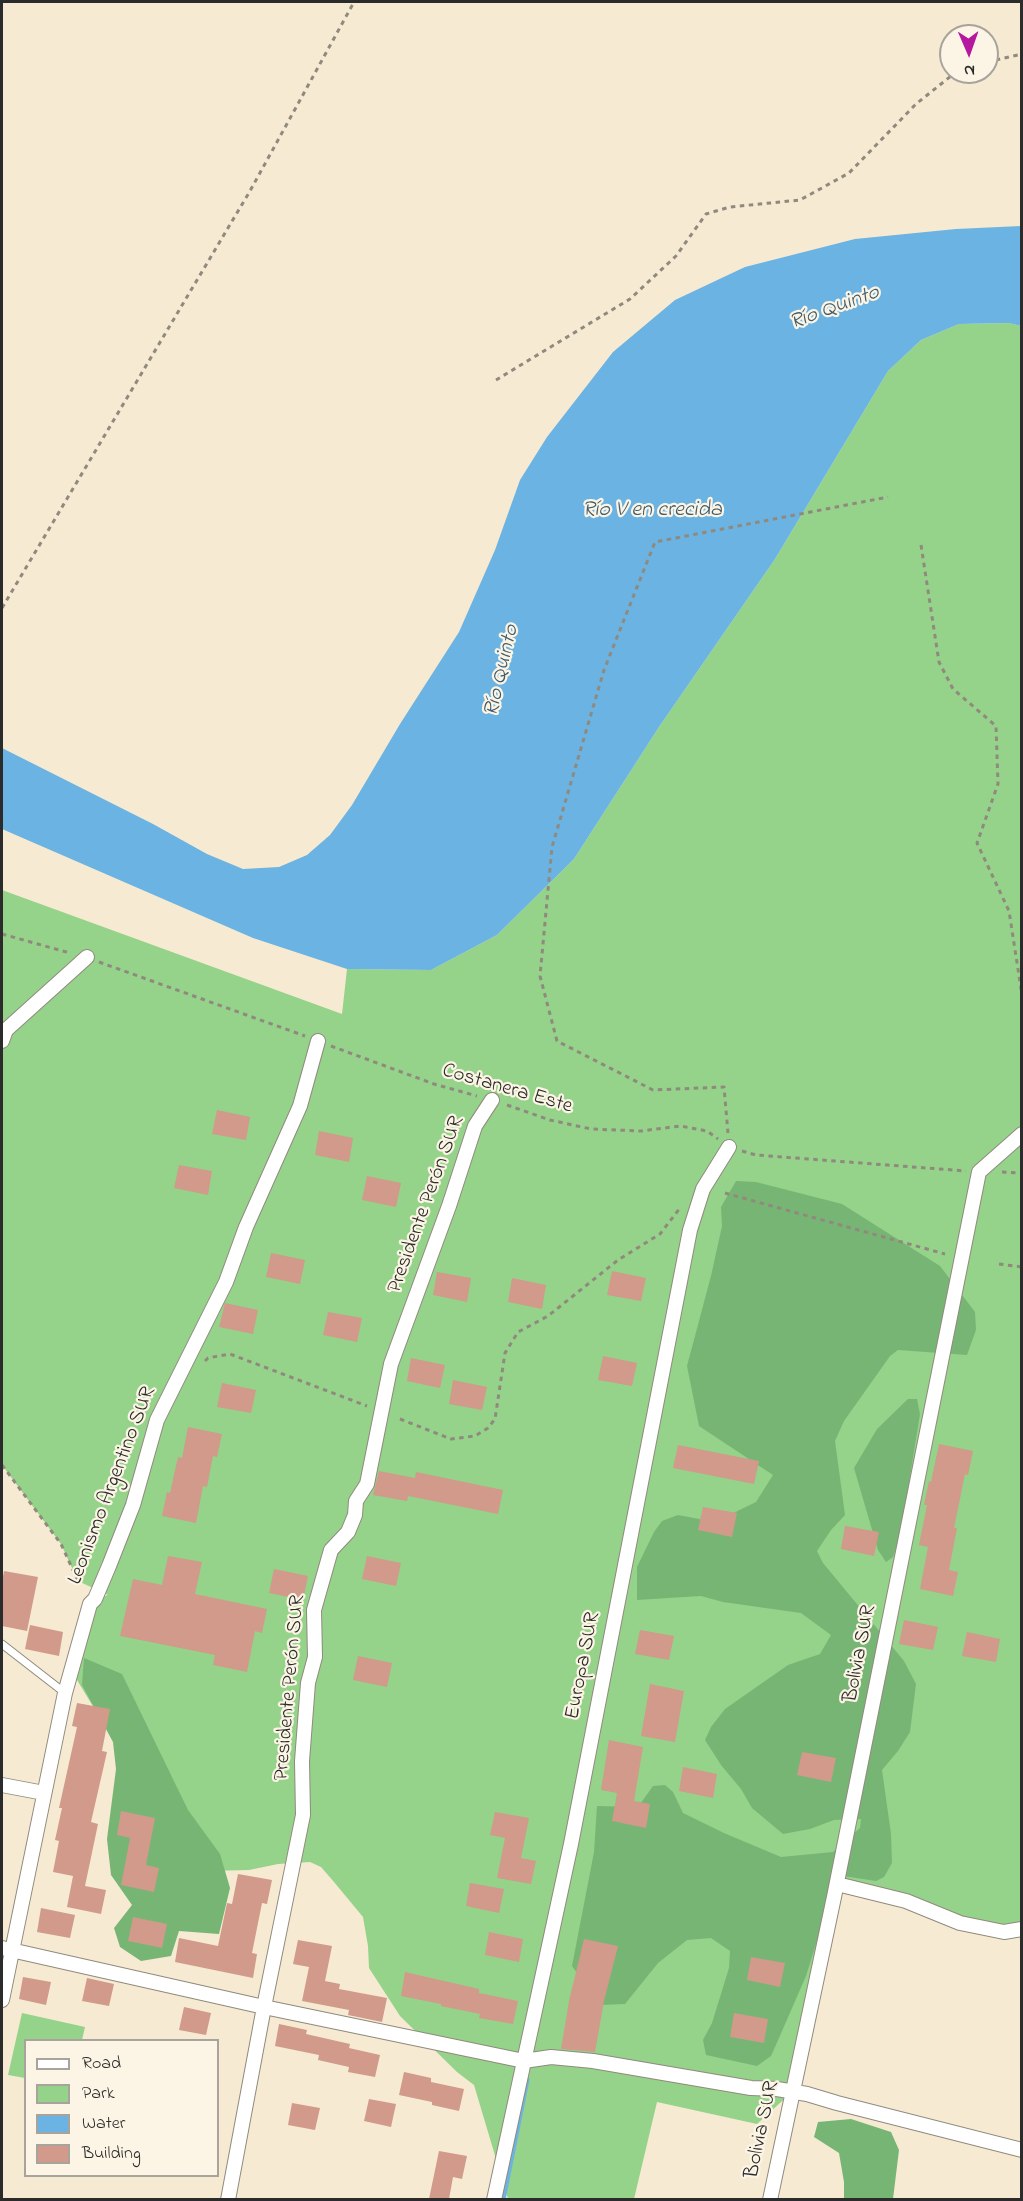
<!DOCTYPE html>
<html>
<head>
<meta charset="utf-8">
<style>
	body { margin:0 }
	#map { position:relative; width:1023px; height:2201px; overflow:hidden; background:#f6ead2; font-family:"Indie Flower",sans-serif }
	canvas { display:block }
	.frame { position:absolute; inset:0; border:3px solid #2b2b2b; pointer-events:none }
	.legend { position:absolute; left:24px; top:2039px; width:195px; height:138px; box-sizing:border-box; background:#fcf5e5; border:2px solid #a8a49b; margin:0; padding:8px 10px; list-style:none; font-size:18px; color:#2b2b2b }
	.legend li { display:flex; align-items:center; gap:12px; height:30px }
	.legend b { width:30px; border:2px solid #a8a49b }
	.north { position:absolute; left:939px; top:24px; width:60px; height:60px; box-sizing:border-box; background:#fcf5e5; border:2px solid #a8a49b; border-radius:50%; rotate:178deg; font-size:16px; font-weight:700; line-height:24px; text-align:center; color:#2b2b2b }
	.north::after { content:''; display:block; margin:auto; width:21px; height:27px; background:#b5179e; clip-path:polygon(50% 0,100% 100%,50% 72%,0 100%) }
</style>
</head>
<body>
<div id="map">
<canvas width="1023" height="2201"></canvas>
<div class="frame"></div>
<ul class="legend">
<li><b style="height:8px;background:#fff"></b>Road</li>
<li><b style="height:16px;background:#94d389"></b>Park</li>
<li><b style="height:16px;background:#6ab3e2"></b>Water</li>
<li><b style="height:16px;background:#d19a8a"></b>Building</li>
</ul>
<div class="north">N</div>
</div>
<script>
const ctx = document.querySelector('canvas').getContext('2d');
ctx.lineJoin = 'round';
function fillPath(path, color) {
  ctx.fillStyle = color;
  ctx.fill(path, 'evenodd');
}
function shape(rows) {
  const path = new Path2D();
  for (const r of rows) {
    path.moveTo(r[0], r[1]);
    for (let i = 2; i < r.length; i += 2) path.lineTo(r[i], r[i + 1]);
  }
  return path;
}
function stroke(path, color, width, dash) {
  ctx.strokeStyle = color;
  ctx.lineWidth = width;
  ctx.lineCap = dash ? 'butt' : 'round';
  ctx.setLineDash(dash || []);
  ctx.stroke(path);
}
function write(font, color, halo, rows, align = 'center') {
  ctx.font = font + ' "Indie Flower",sans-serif';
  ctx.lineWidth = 4.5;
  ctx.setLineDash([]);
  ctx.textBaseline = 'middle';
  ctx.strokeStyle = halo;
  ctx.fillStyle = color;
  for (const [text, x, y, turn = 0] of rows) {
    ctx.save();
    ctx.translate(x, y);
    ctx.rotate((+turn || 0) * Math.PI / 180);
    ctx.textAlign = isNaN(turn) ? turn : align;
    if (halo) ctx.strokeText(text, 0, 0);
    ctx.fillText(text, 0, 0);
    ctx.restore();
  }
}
fillPath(shape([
	[1009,323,1021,326,1021,1929,1004,1932,837,1884,793,2091,757,2124,657,2102,634,2199,508,2199,474,2085,457,2072,400,2016,369,1968,368,1946,363,1917,334,1882,321,1867,310,1862,278,1864,249,1870,207,1871,178,1847,71,1670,95,1599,108,1595,78,1581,61,1544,2,1465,2,890,342,1014,347,969,431,970,497,935,574,859,659,727,775,559,888,371,921,340,959,324],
	[22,2013,85,2027,82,2040,26,2040,25,2078,8,2075]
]), '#94d389');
fillPath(shape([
	[736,1181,756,1182,842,1204,940,1266,975,1312,976,1330,967,1355,898,1350,890,1356,844,1421,835,1441,845,1515,831,1530,817,1551,823,1563,904,1661,916,1684,910,1732,898,1751,882,1770,891,1834,892,1863,884,1877,876,1881,843,1876,823,1921,806,1976,779,2038,771,2056,757,2066,706,2055,703,2040,712,2023,729,1968,730,1951,711,1938,687,1940,658,1963,625,2004,600,2005,572,1966,594,1852,597,1806,638,1807,653,1786,665,1785,673,1792,683,1813,724,1833,781,1857,833,1852,860,1828,861,1819,834,1820,810,1829,783,1834,752,1808,741,1789,721,1765,705,1740,711,1727,725,1709,788,1665,820,1654,831,1635,801,1613,723,1602,701,1596,637,1600,637,1567,654,1532,662,1521,678,1515,715,1522,756,1502,773,1475,699,1426,687,1366,711,1276,722,1226,721,1207],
	[908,1399,917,1399,920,1414,901,1533,893,1557,886,1562,878,1550,854,1468,877,1429],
	[84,1658,122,1674,188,1810,220,1854,228,1881,230,1888,219,1934,179,1931,171,1956,141,1961,120,1947,114,1928,132,1905,111,1875,107,1839,116,1769,113,1742,82,1685],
	[851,2119,891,2132,899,2150,893,2199,844,2199,844,2182,839,2153,814,2137,818,2122]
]), '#77b575');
fillPath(shape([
	[1021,226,1021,326,1009,323,959,324,921,340,888,371,775,559,659,727,574,859,497,935,431,970,347,969,253,938,2,829,2,748,153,824,207,854,243,869,279,867,307,855,330,835,352,805,400,724,459,632,495,550,520,480,547,437,613,352,675,300,745,267,855,239,956,229]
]), '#6ab3e2');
stroke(shape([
	[503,2200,527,2080]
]), '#6ab3e2', 5);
fillPath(shape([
	[217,1110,250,1117,246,1140,212,1134],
	[319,1131,353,1138,349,1162,315,1155],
	[179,1165,212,1171,208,1195,174,1188],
	[367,1176,401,1183,396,1207,362,1200],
	[271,1253,305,1260,300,1284,266,1277],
	[612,1271,646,1278,641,1301,607,1295],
	[437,1272,471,1278,467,1302,433,1295],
	[512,1278,546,1285,542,1309,508,1302],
	[225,1303,258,1310,253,1334,219,1327],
	[328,1312,362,1318,357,1342,323,1335],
	[603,1356,637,1363,632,1386,598,1380],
	[411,1358,445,1365,440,1388,407,1381],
	[453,1380,487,1387,482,1410,449,1404],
	[222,1383,256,1390,251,1413,217,1407],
	[188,1427,222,1434,217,1457,213,1456,207,1487,203,1486,196,1523,162,1516,167,1492,170,1493,178,1457,182,1458],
	[939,1444,973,1451,968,1475,965,1474,954,1528,957,1528,949,1570,958,1572,953,1596,920,1589,928,1547,919,1545,927,1505,924,1505,929,1481,931,1482],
	[678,1445,759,1461,754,1484,673,1468],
	[379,1471,415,1478,416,1472,503,1490,498,1514,408,1496,407,1501,373,1495],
	[703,1507,737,1513,732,1537,698,1530],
	[845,1526,879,1532,874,1556,841,1549],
	[168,1556,202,1562,195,1594,267,1609,262,1633,255,1631,247,1672,213,1665,215,1655,120,1636,133,1579,162,1585],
	[367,1556,401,1563,396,1586,362,1579],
	[274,1569,308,1576,303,1600,269,1593],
	[4,1571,38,1577,27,1631,2,1626,2,1582],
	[904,1620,938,1627,933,1650,899,1644],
	[30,1625,63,1632,59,1656,25,1649],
	[640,1630,674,1636,669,1660,635,1654],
	[967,1632,1000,1639,996,1662,962,1656],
	[358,1656,392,1663,387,1687,353,1680],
	[650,1684,684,1691,675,1742,641,1736],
	[77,1703,110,1709,102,1751,107,1752,91,1822,98,1824,85,1886,106,1890,101,1914,67,1907,73,1876,53,1872,59,1841,55,1840,62,1808,59,1808,77,1727,72,1726],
	[609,1740,643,1747,634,1801,650,1804,646,1828,612,1821,617,1793,601,1790],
	[802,1752,836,1758,831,1782,797,1775],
	[683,1767,717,1774,713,1798,679,1791],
	[121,1811,155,1818,146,1865,159,1868,154,1892,121,1885,130,1838,117,1835],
	[495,1812,529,1818,521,1858,536,1861,531,1884,497,1878,505,1838,490,1835],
	[238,1874,272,1880,267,1904,262,1903,252,1953,257,1954,253,1978,175,1962,179,1938,218,1946,227,1903,232,1904],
	[470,1883,504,1889,499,1913,466,1906],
	[41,1908,75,1915,70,1938,37,1932],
	[133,1917,167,1924,162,1948,128,1941],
	[489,1932,523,1939,519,1962,485,1955],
	[584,1939,618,1946,604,2001,595,2052,561,2049,569,2001],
	[298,1940,332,1946,325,1981,340,1984,339,1989,387,1998,382,2022,348,2015,349,2010,302,2001,309,1967,293,1964],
	[751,1957,785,1963,780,1987,747,1980],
	[405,1972,479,1989,479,1993,518,2001,513,2024,479,2018,480,2014,441,2006,441,2004,401,1996],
	[23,1977,51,1982,46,2005,19,1999],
	[87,1978,114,1984,109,2006,82,2001],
	[184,2007,211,2013,206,2035,179,2030],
	[734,2013,768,2019,764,2043,730,2037],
	[279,2024,307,2030,306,2034,350,2044,349,2048,380,2055,375,2077,348,2072,349,2067,318,2060,319,2055,275,2046],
	[404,2072,431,2078,431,2082,464,2089,459,2111,432,2105,432,2102,399,2095],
	[369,2099,396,2104,391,2127,364,2121],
	[292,2103,320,2108,315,2130,288,2125],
	[439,2151,467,2156,462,2179,453,2177,449,2199,429,2199]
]), '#d19a8a');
const lane = shape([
	[2,1644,65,1693]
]);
const street = shape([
	[2,1041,6,1030,87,957],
	[2,1785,44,1793],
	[837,1884,906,1901,960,1923,1004,1932,1022,1929],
	[2,1948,264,2007,524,2061,551,2057,593,2061,751,2088,777,2089,807,2094,837,2103,1022,2150],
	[2,2000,65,1693,90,1604,95,1599,109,1566,133,1505,157,1420,226,1282,246,1227,300,1106,318,1041],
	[228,2200,264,2007,303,1815,302,1761,308,1683,315,1657,314,1610,331,1550,348,1532,355,1515,356,1501,367,1484,391,1364,449,1206,475,1126,492,1100],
	[494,2200,571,1844,690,1230,703,1189,729,1147],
	[770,2200,834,1897,979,1172,1022,1134]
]);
stroke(lane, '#908a7e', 9);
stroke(street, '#908a7e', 16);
stroke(shape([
	[987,62,1022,54],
	[496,380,630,299,676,256,706,214,730,207,800,200,849,173,916,104,956,72],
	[921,545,939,662,953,689,996,726,998,784,977,843,1009,911,1022,995],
	[2,608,250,191,354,2],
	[2,934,70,953],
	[99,962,305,1036],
	[331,1046,434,1084,477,1096],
	[507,1105,550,1120,591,1129,641,1131,680,1126,707,1131,718,1139],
	[728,1133,724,1087,653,1090,557,1041,540,976,552,847,604,670,655,542,888,497],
	[742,1151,756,1155,966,1171],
	[1002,1172,1022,1173],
	[725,1193,945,1254],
	[999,1264,1022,1267],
	[205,1361,208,1358,230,1354,367,1406],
	[400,1419,451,1439,475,1436,488,1428,495,1419,505,1353,518,1332,548,1316,618,1260,660,1234,680,1208],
	[2,1465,61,1544,78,1581]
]), '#908a7e', 3, [4.5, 4.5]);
stroke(lane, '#fff', 7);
stroke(street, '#fff', 14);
write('21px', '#2b2b2b', '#fcf5e5', [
	["Costanera Este",507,1090,16],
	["Presidente Perón SUR",427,1205,-70],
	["Leonismo Argentino SUR",113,1486,-69],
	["Bolivia SUR",861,1654,-79],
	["Europa SUR",584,1666,-79],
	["Presidente Perón SUR",291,1688,-85],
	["Bolivia SUR",763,2130,-78]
]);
write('italic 22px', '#415b6b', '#fcf5e5', [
	["Río Quinto",835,309,-20],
	["Río V en crecida",652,511],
	["Río Quinto",503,671,-77]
]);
</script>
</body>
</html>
